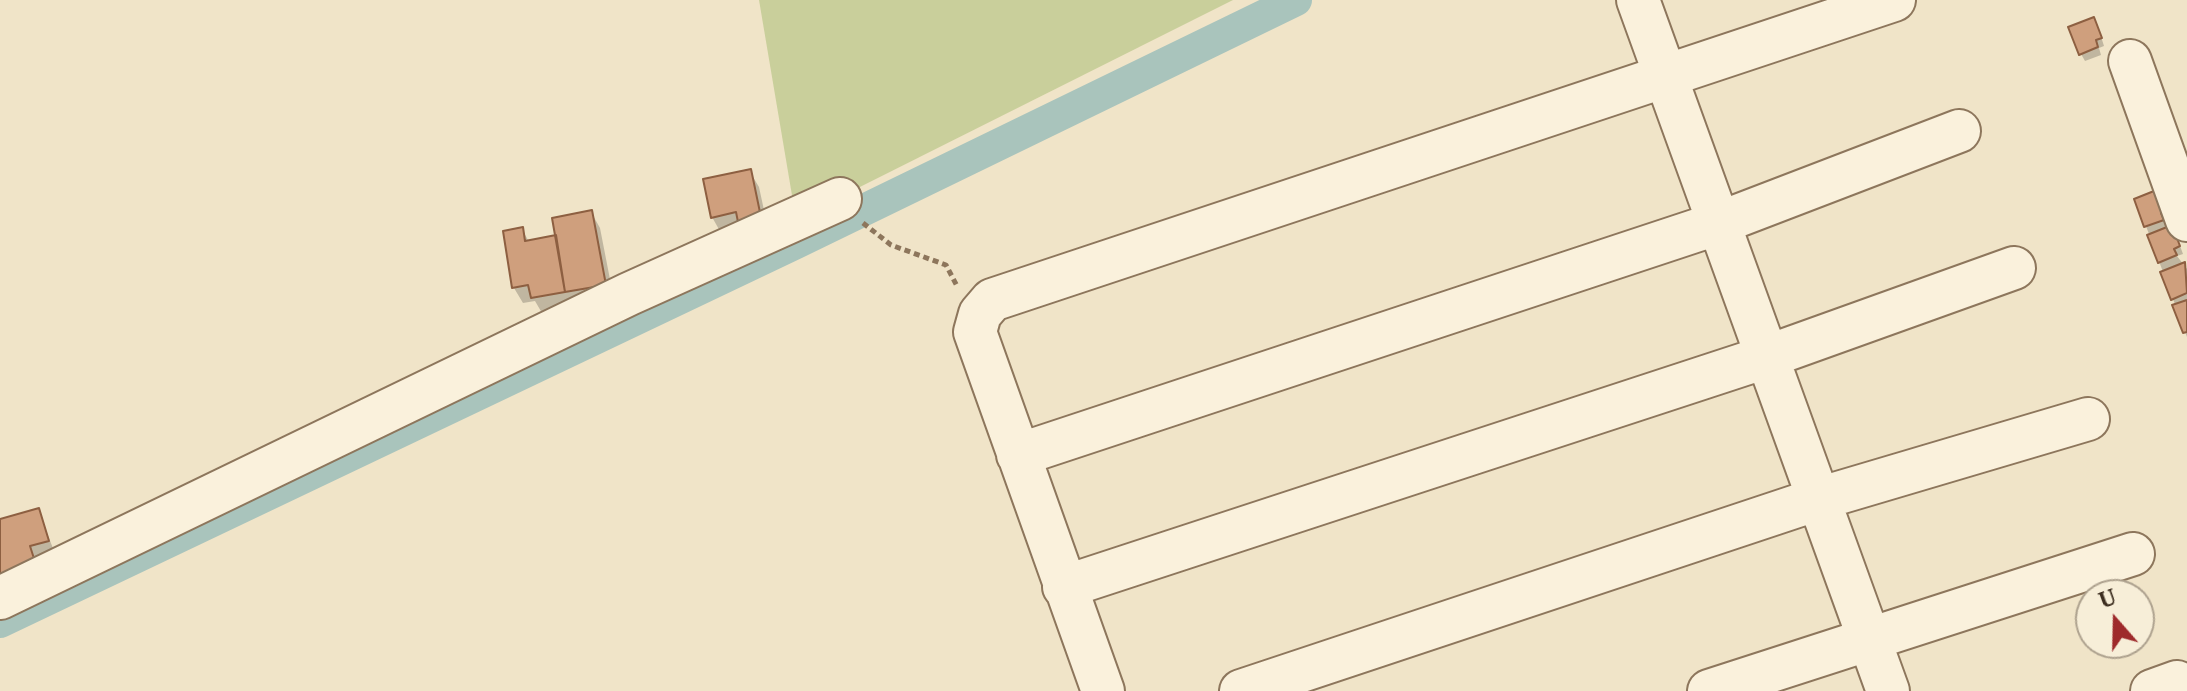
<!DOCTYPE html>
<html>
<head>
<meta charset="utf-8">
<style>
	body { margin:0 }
	#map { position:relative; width:2187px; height:691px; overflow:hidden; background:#f0e4c8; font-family:"IBM Plex Serif",serif }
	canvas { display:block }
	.north { position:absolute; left:2075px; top:579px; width:80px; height:80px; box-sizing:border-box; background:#f7eed8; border:2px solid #ada18e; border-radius:50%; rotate:340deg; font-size:22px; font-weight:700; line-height:32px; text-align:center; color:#3d2e20 }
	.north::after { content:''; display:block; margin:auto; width:28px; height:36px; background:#9e2a2b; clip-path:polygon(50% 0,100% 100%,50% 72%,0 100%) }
</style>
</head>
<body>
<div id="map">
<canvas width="2187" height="691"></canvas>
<div class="north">U</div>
</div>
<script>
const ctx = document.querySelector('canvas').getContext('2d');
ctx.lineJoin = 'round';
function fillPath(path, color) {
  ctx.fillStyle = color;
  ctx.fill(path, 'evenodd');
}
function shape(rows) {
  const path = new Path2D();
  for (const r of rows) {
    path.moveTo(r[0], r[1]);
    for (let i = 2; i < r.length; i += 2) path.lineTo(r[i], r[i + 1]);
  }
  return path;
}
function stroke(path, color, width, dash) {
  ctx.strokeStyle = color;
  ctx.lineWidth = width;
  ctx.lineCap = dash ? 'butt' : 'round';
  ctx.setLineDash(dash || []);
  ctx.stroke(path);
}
fillPath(shape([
	[759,0,1233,0,796,219]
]), '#c9cf9b');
fillPath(shape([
	[2098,27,2104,46,2099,48,2101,55,2085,61,2081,54],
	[750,172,759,187,770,238,721,233,712,217],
	[2158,192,2170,218,2163,220,2176,235,2183,254,2177,256,2187,269,2187,337,2146,226],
	[591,212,600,228,614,300,542,313,535,301,523,303,514,288,522,229,529,242,558,237],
	[38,510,56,556,0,569,0,521]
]), '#0003');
stroke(shape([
	[0,622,796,243,1296,0]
]), '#a9c4bc', 32);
const building = shape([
	[2094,17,2102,38,2096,40,2098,47,2079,55,2068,27,2094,17],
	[751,169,762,222,739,227,736,212,711,218,703,179,751,169],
	[2159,189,2167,210,2161,213,2164,220,2144,227,2134,199,2159,189],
	[592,210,606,285,565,292,552,218,592,210],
	[2172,225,2180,246,2174,249,2177,255,2158,263,2147,235,2172,225],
	[523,227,525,241,556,235,565,292,531,298,528,285,512,288,503,231,523,227],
	[2185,262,2187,293,2171,300,2160,272,2185,262],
	[2187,300,2187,332,2183,333,2172,305,2187,300],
	[39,508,49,541,30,546,37,568,0,576,0,519,39,508]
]);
fillPath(building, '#cf9f7d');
stroke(building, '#8d5f41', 2);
const minor = shape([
	[1638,0,1888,691],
	[2130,61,2187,220],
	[1018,455,1719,223,1959,131],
	[1064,587,1766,357,2014,268],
	[0,598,629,294,840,199],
	[1103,691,975,332,980,314,992,300,1894,0],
	[1241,691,1818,499,2088,419],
	[1709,691,2133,554],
	[2152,691,2177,682]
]);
stroke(minor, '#8d765c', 46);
stroke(shape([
	[863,223,891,245,946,265,957,286]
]), '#8d765c', 5, [6, 4]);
stroke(minor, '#faf1dc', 42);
</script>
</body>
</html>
